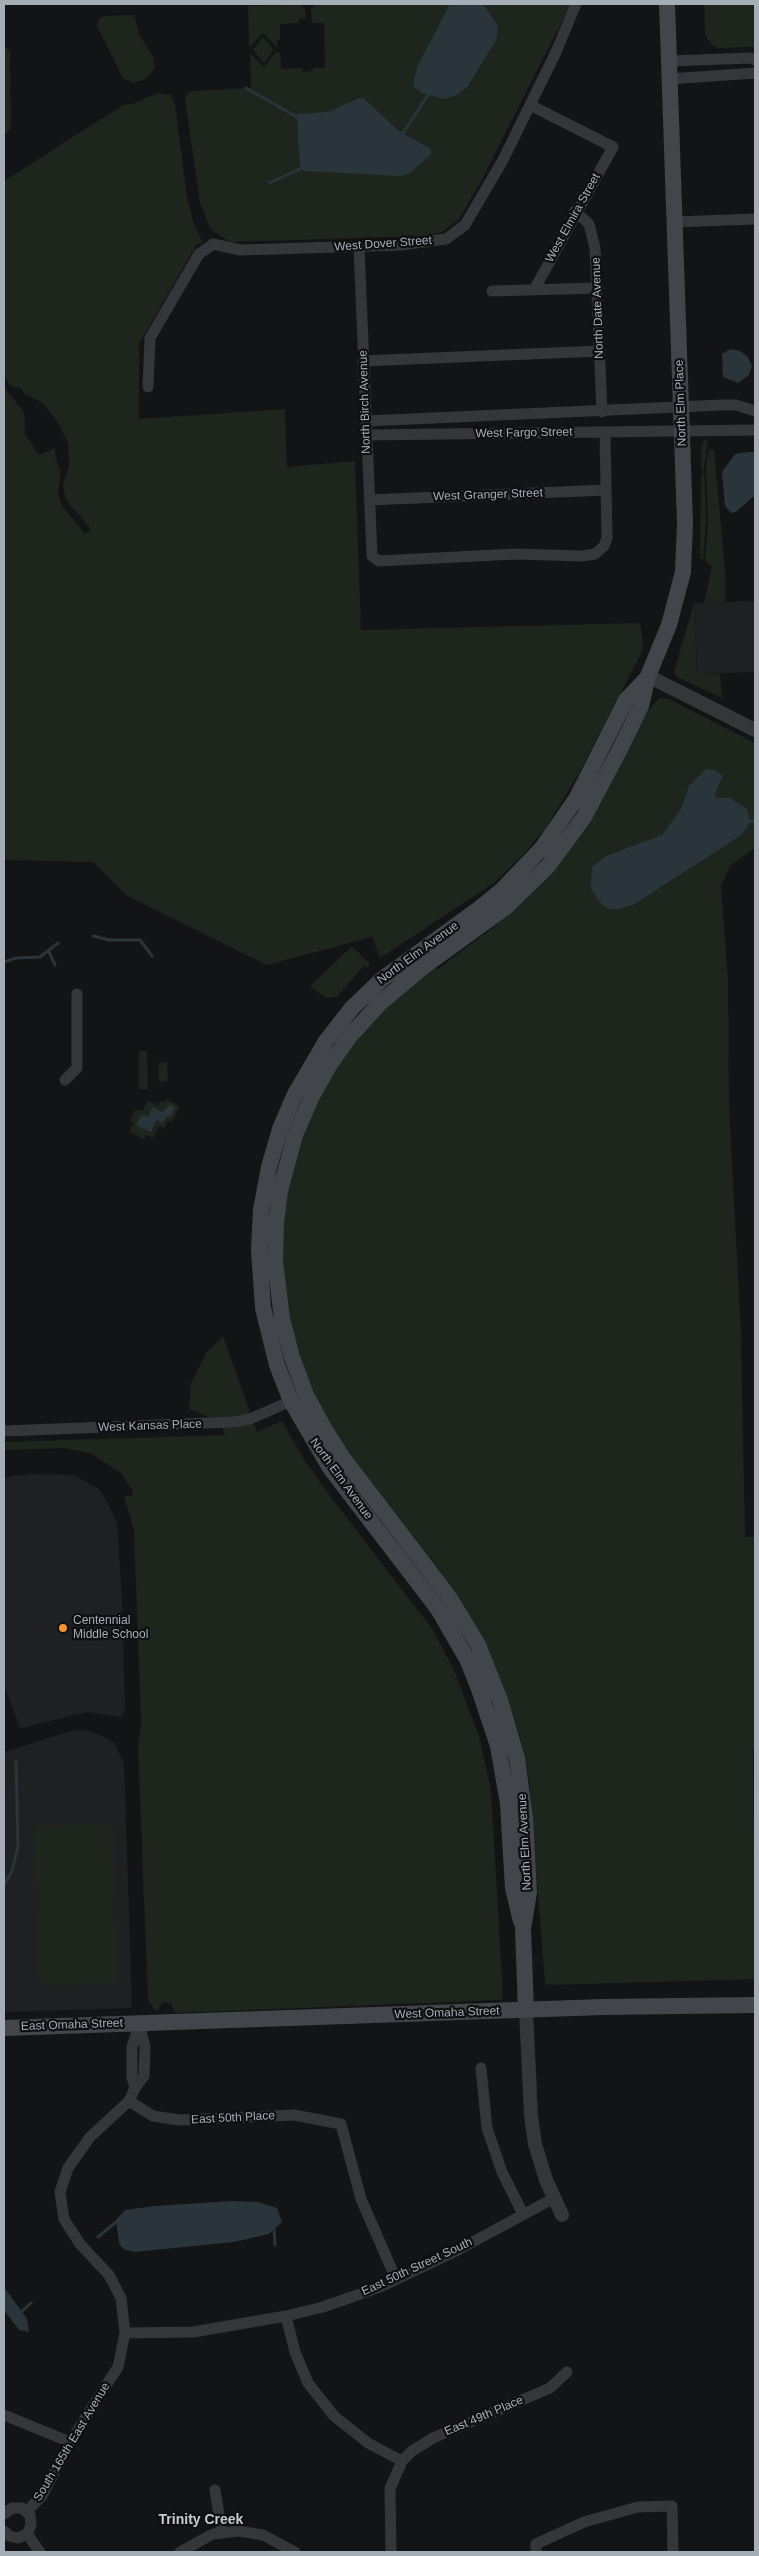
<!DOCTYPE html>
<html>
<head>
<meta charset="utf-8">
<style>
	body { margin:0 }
	#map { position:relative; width:759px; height:2556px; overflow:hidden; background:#131415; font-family:Arial,sans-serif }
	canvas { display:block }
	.frame { position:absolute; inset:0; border:5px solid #a5adb6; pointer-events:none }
</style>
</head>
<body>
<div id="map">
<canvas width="759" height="2556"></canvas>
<div class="frame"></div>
</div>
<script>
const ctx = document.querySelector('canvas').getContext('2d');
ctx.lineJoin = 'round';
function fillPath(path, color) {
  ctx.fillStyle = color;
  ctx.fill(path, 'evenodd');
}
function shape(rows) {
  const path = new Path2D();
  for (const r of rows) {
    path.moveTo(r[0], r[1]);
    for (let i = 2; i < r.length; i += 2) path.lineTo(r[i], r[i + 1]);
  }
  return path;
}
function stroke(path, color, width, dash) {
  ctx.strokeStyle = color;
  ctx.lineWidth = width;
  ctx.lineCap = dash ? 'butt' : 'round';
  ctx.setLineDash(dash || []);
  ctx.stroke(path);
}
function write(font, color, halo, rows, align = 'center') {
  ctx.font = font + ' Arial,sans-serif';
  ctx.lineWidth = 4.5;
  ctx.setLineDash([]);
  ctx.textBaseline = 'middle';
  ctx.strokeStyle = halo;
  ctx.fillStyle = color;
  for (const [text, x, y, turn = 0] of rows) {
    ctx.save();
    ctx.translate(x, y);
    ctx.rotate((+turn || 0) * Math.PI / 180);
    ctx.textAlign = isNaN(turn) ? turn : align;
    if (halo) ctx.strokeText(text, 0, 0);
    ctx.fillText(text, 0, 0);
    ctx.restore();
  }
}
fillPath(shape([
	[755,601,755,672,697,674,694,603],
	[33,1474,73,1475,99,1489,109,1505,117,1523,122,1600,125,1708,121,1717,87,1712,22,1728,19,1726,4,1685,4,1477],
	[74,1730,90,1731,109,1739,117,1747,124,1764,132,2008,4,2012,4,1752]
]), '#1f2022');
fillPath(shape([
	[571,4,479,185,459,219,442,232,426,236,230,242,211,230,200,203,185,100,187,93,193,91,251,88,250,53,264,67,277,51,280,53,281,69,302,68,302,72,312,71,313,68,325,68,324,23,312,23,311,9,315,5],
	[704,4,755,4,755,47,718,48,712,45,705,35],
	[300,5,305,9,306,18,299,19,299,23,280,24,280,40,277,40,277,47,263,33,249,48,248,6],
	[134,15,139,34,153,57,155,68,146,79,133,83,123,78,97,26,98,20,104,16],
	[263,37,274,50,264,63,253,50],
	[4,45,10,52,11,128,7,133,4,133],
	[158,93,171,95,175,105,187,197,193,221,203,243,197,244,139,344,139,419,285,409,287,467,355,461,361,630,640,623,643,639,642,652,578,775,545,829,521,857,494,883,380,958,372,937,267,965,127,896,93,862,4,860,4,387,24,412,25,434,39,455,55,448,55,457,61,472,58,492,61,504,85,534,91,529,66,500,63,485,69,467,68,442,58,423,43,403,25,394,20,388,11,386,4,377,4,181,123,105,132,104],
	[705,439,708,442,704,467,706,519,703,561,700,557,701,475,704,472,701,468,701,448],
	[709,449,714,450,725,570,725,602,704,603,712,567,705,561,708,524,706,466],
	[694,603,697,674,720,674,722,698,677,677,674,672],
	[662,698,669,699,755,743,755,848,731,865,721,885,728,981,729,1108,741,1332,745,1537,755,1537,755,1749,753,1749,755,1979,549,1985,545,1983,529,1778,520,1737,507,1696,480,1633,357,1465,320,1407,298,1356,288,1311,290,1308,287,1307,284,1285,282,1234,286,1199,301,1140,312,1112,335,1070,361,1034,390,1003,423,977,435,968,438,969,494,927,548,877,590,821,646,714,657,700],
	[352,946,370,964,367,968,364,965,337,997,326,998,310,986],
	[147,1051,148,1089,139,1089,139,1051],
	[167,1062,168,1081,159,1082,159,1063],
	[166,1099,180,1106,172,1122,168,1121,164,1129,159,1126,153,1138,146,1135,144,1139,129,1132,133,1123,130,1121,135,1110,143,1110,148,1101,158,1106,160,1101,164,1103],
	[223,1336,257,1432,282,1421,303,1458,331,1497,433,1630,454,1670,479,1736,491,1790,503,1997,501,2000,175,2013,171,2004,165,2002,161,2004,158,2011,155,2010,148,2000,138,1749,141,1724,134,1530,124,1496,132,1496,133,1491,121,1473,90,1453,63,1448,4,1450,4,1442,225,1435,219,1421,189,1409,191,1383,206,1353],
	[113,1823,119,1982,39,1986,33,1827]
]), '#1d251d');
fillPath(shape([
	[450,4,483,4,497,24,498,30,496,40,468,86,459,94,445,99,422,93,414,87,414,80,418,65],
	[362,97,399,131,431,149,431,154,410,173,401,176,303,171,300,169,297,114,328,112],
	[730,349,740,351,748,357,752,366,749,375,738,383,723,377,722,354],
	[749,452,755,452,755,495,736,512,731,513,725,506,722,472,735,454],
	[706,769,715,770,723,776,715,793,716,798,730,798,747,809,750,821,747,828,740,836,633,905,619,909,609,909,602,905,591,889,592,867,606,856,662,835,681,809,689,786],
	[170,1105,175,1107,171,1116,166,1117,163,1123,156,1120,151,1132,136,1125,142,1115,148,1117,153,1107,162,1112],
	[232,2201,258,2202,277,2208,282,2222,269,2234,234,2242,134,2252,123,2249,119,2243,116,2220,125,2210,154,2206],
	[4,2287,27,2319,29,2332,19,2330,4,2310]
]), '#29353a');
stroke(shape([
	[246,88,297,117],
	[403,133,428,95],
	[269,183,300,169],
	[750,821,755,821],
	[93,936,109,940,140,940,152,956],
	[49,952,55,965],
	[4,962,16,958,40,957,58,943],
	[4,1885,12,1871,18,1847,16,1761],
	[274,2229,275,2245],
	[98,2237,116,2222],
	[21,2312,31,2303]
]), '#29353a', 3);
stroke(shape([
	[669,61,751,58,755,60],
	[669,79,755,73],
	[530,105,613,147,534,290],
	[575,211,589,224,595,248,602,412],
	[674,222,755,219],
	[359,247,372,556,379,561,515,554,582,556,595,554,604,546,607,538,605,432],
	[492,291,598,288],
	[363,361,600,351],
	[148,387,150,338,199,254,213,244,241,250,401,245,446,239,465,225,503,160,556,52,576,4],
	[366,421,722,405,736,405,755,411],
	[367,435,755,430],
	[369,500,606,490],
	[65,1080,77,1068,77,994],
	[4,1431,233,1422,250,1419,291,1401],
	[481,2068,487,2128,502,2172,523,2214],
	[135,2088,132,2078,132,2047,139,2025],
	[129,2101,153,2116,179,2120,294,2115,341,2124,361,2199,396,2279],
	[286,2316,295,2352,308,2383,334,2416,368,2443,402,2461,390,2489,391,2552],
	[125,2333,193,2332,286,2316,323,2307,380,2287,458,2250,554,2198],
	[4,2415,70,2442],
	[402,2461,412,2451,433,2438,550,2388,567,2372],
	[215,2490,222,2533],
	[27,2511,42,2496,70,2442,118,2367,125,2333,121,2298,109,2275,80,2244,64,2219,60,2192,68,2168,90,2137,129,2101,135,2088,144,2076,145,2047,139,2023],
	[4,2514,12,2508,22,2508,30,2515,31,2525,27,2534,18,2538,9,2536,4,2531],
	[27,2534,40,2552],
	[180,2552,213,2534,239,2531,263,2535,295,2552],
	[536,2552,536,2544,584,2522,638,2507,672,2506,673,2552]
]), '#34363a', 11);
stroke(shape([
	[648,676,755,730],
	[526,2010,531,2115,535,2144,546,2180,562,2215]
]), '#34363a', 14);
stroke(shape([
	[521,1921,513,1888,508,1804,498,1746,479,1689,468,1661,438,1609,330,1468,291,1401,277,1365,263,1308,259,1250,261,1210,269,1167,280,1129,295,1094,326,1041,352,1008,381,980,480,908,502,890,542,848,576,799,626,700,647,678],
	[526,2010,523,1929,529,1892,525,1818,517,1758,500,1700,478,1645,449,1597,343,1458,324,1428,306,1395,292,1357,282,1319,275,1261,276,1223,280,1191,295,1135,312,1096,330,1064,350,1036,380,1003,423,967,506,907,548,866,584,817,620,749,641,706,648,676,669,625,683,572,685,523,667,4],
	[4,2028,602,2007,755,2005]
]), '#42464b', 16);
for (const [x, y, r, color] of [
	[63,1628,5,"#f99228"]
]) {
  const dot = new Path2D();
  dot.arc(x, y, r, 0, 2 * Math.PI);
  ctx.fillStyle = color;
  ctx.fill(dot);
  stroke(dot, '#0e0f10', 2);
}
write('12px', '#a5adb6', '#0e0f10', [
	["West Elmira Street",573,218,-61],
	["West Dover Street",383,244,-4],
	["North Date Avenue",598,308,-92],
	["North Birch Avenue",365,402,-92],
	["North Elm Place",681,403,-92],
	["West Fargo Street",524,433,-1],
	["West Granger Street",488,495,-2],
	["North Elm Avenue",418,953,-36],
	["West Kansas Place",150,1426,-2],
	["North Elm Avenue",341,1479,54],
	["North Elm Avenue",525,1842,-93],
	["West Omaha Street",447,2013,-2],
	["East Omaha Street",72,2025,-2],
	["East 50th Place",233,2118,-3],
	["East 50th Street South",417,2267,-25],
	["East 49th Place",484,2416,-23],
	["South 165th East Avenue",72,2442,-59]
]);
write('12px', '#a5adb6', '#0e0f10', [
	["Centennial",73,1621],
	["Middle School",73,1635]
], 'left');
write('bold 14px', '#c6cbd2', '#0e0f10', [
	["Trinity Creek",201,2520]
]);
</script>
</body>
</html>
